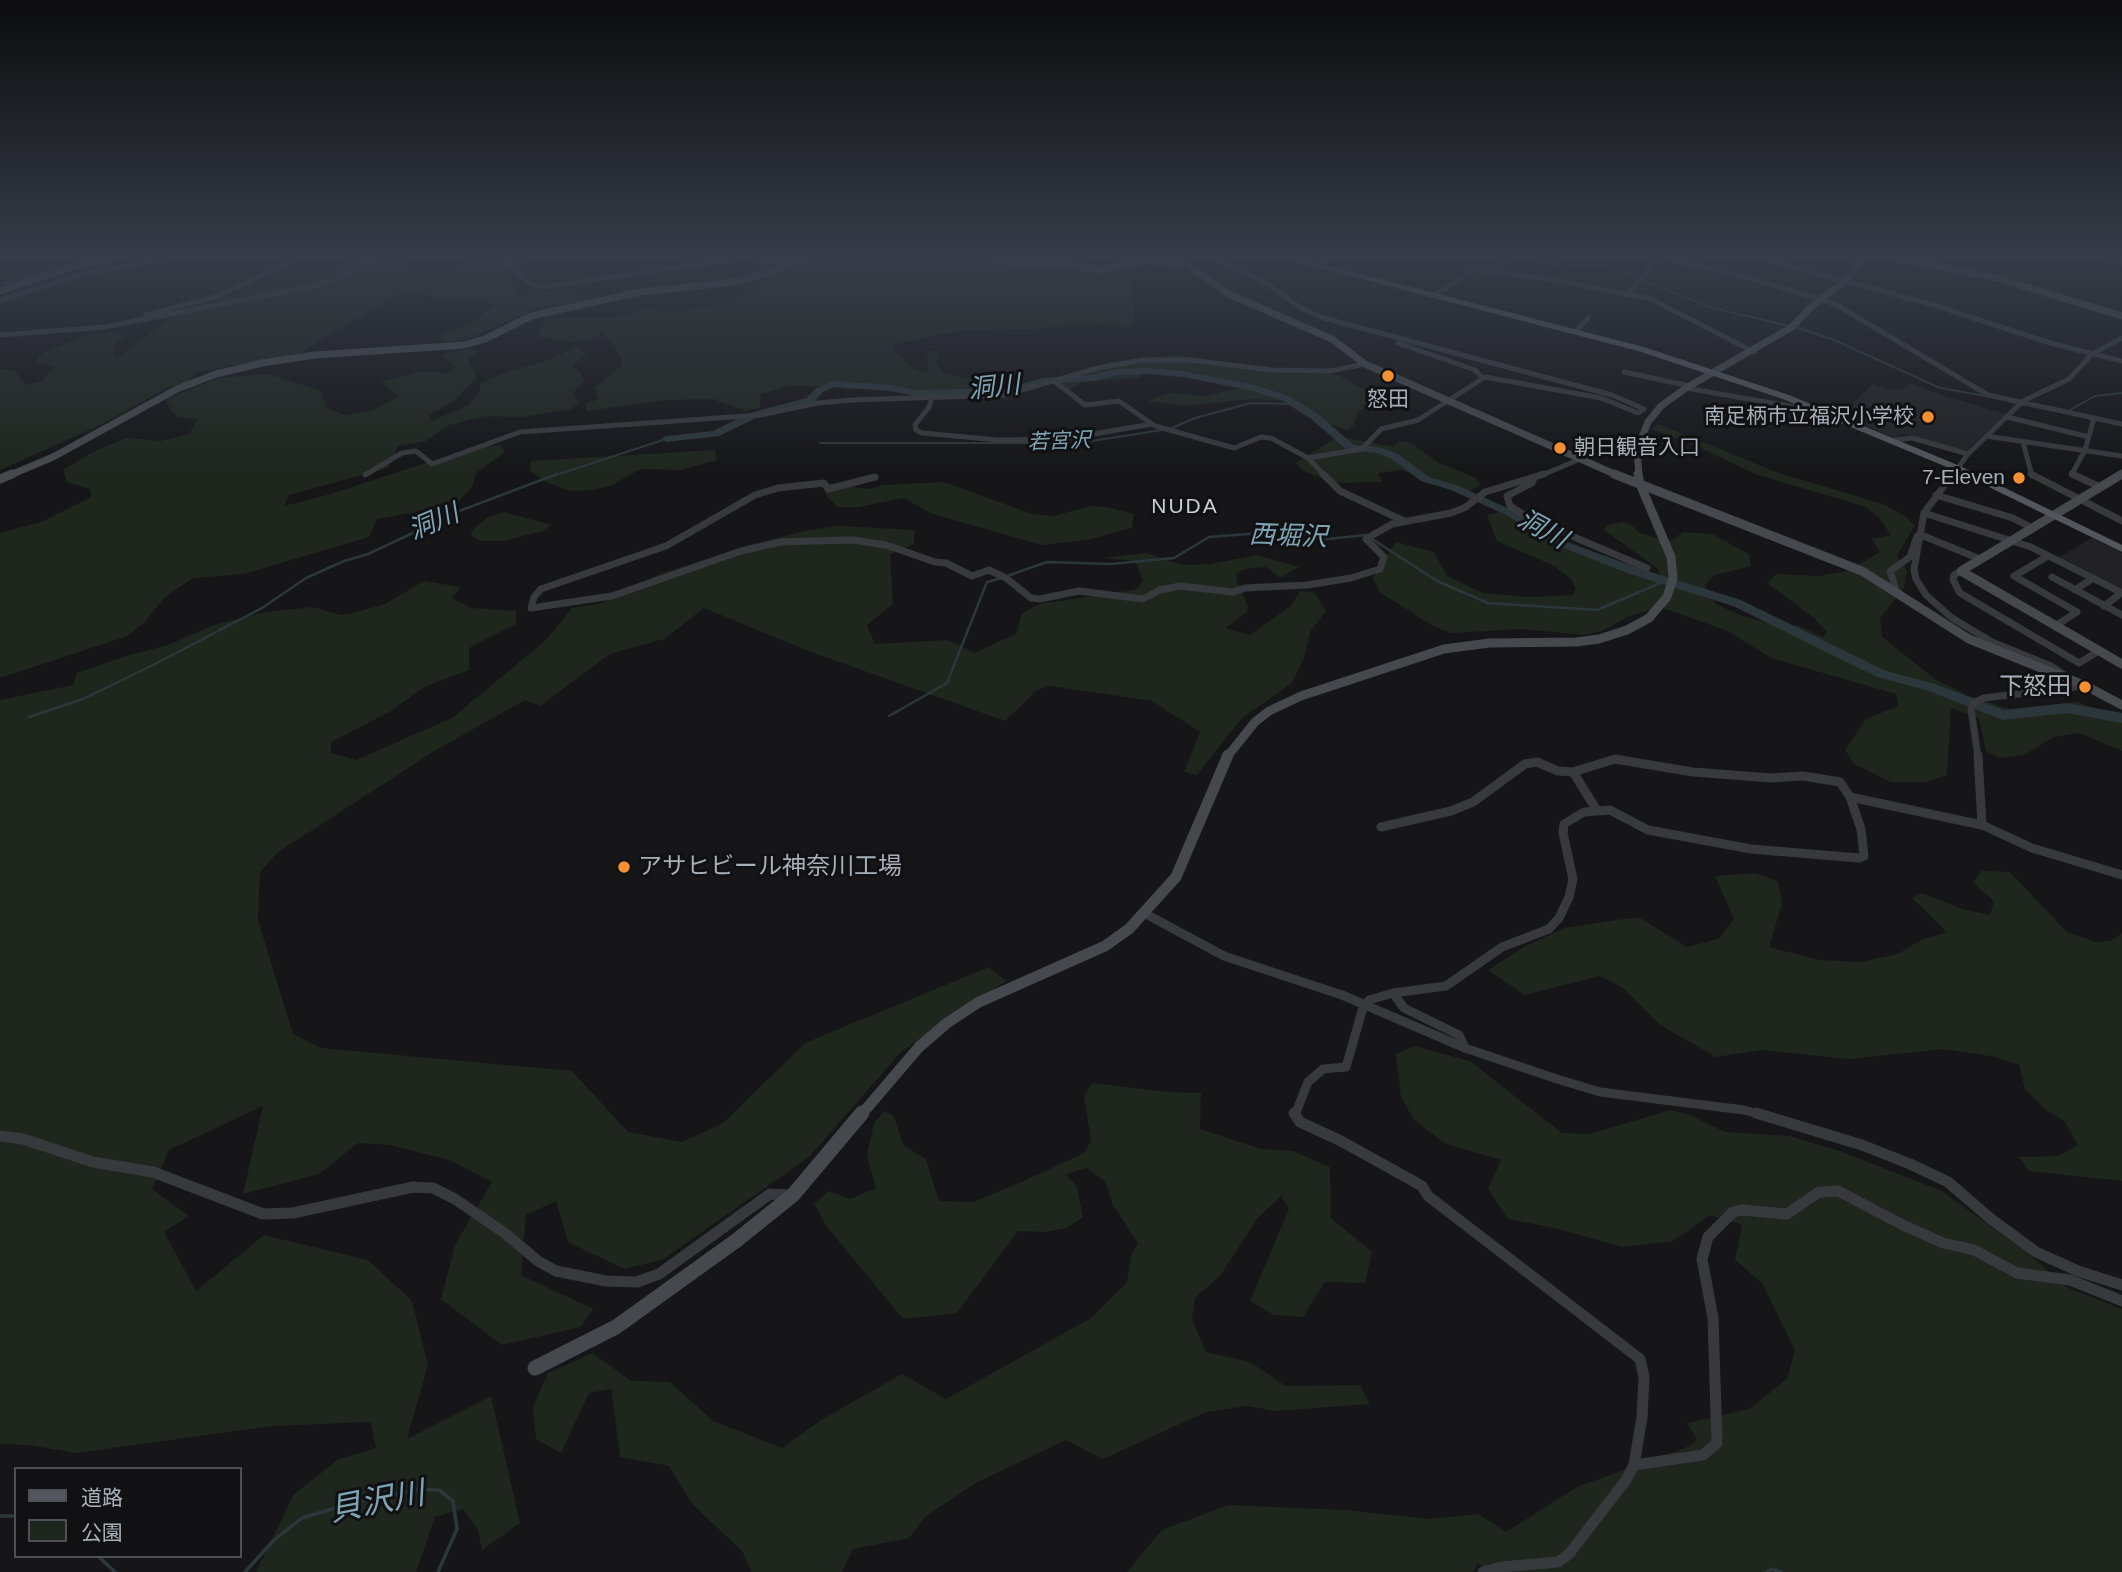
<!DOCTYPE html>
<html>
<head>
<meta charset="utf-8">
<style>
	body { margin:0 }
	#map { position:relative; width:2122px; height:1572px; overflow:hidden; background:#161618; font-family:Helvetica,"Noto Sans JP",sans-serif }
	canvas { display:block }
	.legend { position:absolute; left:14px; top:1467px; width:228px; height:91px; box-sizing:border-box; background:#111113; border:2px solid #4d5055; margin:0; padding:9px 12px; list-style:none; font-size:21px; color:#a7afb8 }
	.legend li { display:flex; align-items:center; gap:14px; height:35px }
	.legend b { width:35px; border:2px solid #4d5055 }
</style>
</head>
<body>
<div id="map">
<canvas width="2122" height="1572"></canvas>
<ul class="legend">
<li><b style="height:9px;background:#53565c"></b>道路</li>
<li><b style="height:19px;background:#1e261e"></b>公園</li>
</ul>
</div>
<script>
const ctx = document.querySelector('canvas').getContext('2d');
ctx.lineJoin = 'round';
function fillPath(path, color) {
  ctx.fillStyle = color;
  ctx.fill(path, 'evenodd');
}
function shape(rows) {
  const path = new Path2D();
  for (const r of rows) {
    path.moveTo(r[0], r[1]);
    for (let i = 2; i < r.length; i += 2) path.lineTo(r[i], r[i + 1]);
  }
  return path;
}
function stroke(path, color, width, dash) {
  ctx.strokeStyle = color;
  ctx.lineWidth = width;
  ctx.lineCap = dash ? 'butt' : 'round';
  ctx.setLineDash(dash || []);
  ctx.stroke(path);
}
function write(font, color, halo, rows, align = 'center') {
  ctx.font = font + ' Helvetica,"Noto Sans JP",sans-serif';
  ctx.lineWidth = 6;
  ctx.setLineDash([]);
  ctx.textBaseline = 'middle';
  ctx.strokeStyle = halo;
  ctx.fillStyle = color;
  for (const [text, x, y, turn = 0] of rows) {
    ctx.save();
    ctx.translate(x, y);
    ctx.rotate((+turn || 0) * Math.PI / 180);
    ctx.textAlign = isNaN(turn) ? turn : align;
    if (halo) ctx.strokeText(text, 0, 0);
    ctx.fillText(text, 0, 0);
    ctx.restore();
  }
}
fillPath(shape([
	[1910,383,1945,396,2006,414,1965,452,1903,434,1895,438,1852,420,1854,402,1873,384,1891,390,1902,389],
	[2092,538,2122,553,2122,591,2058,558]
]), '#222225');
fillPath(shape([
	[358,255,417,255,401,262,421,276,470,262,491,262,508,255,534,255,509,271,519,285,515,289,519,296,536,292,562,290,590,299,535,309,468,339,440,342,442,334,471,323,496,305,478,298,459,301,403,291,298,354,197,372,187,382,167,388,102,424,0,470,0,369,15,371,26,385,42,381,55,367,36,363,39,355,89,334,117,332,124,337,113,346,113,353,117,358,180,311,241,291,318,280],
	[816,255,985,255,989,257,1062,265,1123,267,1134,284,1133,325,1078,323,1034,329,965,330,920,338,894,345,896,353,915,370,926,372,929,368,927,357,928,352,933,350,939,352,936,363,943,373,993,384,985,390,915,392,892,385,853,390,835,386,787,386,761,394,760,408,745,411,713,399,667,400,586,411,586,403,598,400,595,387,620,367,622,362,613,343,602,333,591,339,572,342,540,337,538,333,545,321,555,318,617,318,645,308,674,312,717,305,759,287,767,276],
	[575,347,587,354,572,366,580,372,584,381,573,393,579,404,571,409,522,417,486,416,449,425,426,441,398,446,388,468,289,495,284,506,327,495,472,448,501,445,505,452,476,473,472,487,456,505,377,519,369,537,244,574,193,578,164,598,144,623,128,636,0,678,0,533,41,522,91,497,90,489,67,482,63,470,93,452,126,438,161,441,189,434,198,419,177,417,167,404,167,398,219,378,268,374,321,391,327,408,345,415,374,410,399,396,381,382,423,371,448,373,456,368,441,355,467,349,480,351,468,360,477,377,454,401,429,415,432,421,469,405,480,391,480,383,509,371,547,361],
	[1176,355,1275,372,1310,370,1338,375,1384,400,1365,406,1357,414,1354,425,1348,430,1305,416,1287,401,1253,399,1183,406,1148,401,1169,393,1205,396,1243,387,1233,381,1188,371,1144,368,1139,378,1082,382,1069,390,1059,382,1110,362],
	[1658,424,1779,473,1883,504,1902,514,1915,525,1897,556,1907,571,1904,588,1880,618,1882,637,1935,679,1969,696,2013,710,2078,702,2122,720,2122,751,2079,733,2054,737,2024,755,2000,758,1986,751,1979,718,1951,708,1947,775,1927,782,1891,782,1854,764,1845,750,1866,719,1898,706,1896,694,1771,658,1728,631,1660,607,1627,617,1602,631,1585,635,1521,629,1451,633,1431,625,1380,592,1373,578,1396,542,1434,552,1447,576,1483,593,1529,597,1573,595,1576,589,1571,579,1554,566,1497,541,1487,515,1499,512,1599,554,1660,575,1657,568,1604,530,1607,525,1623,522,1634,527,1638,532,1657,538,1672,540,1683,532,1712,534,1749,554,1751,566,1715,575,1705,585,1716,604,1740,615,1767,623,1799,626,1823,637,1827,632,1814,618,1767,583,1776,574,1818,576,1847,571,1880,552,1872,539,1891,535,1879,518,1866,507,1755,474,1703,449,1652,429],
	[1338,436,1394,447,1399,441,1411,443,1439,463,1476,478,1481,486,1468,491,1402,470,1378,473,1382,482,1334,483,1303,471,1296,463],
	[715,450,717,460,681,470,641,469,610,486,593,490,570,491,546,482,530,471,531,461],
	[944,482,1032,514,1053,516,1091,506,1106,507,1134,514,1132,528,1087,540,1042,545,933,514,903,498,859,507,838,507,827,497,822,483,870,489,882,485],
	[504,512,551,525,543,531,503,541,480,541,472,536,471,531,487,518],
	[839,526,915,530,914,544,890,554,893,604,867,625,875,644,948,640,975,653,1017,633,1021,614,1039,604,1135,590,1143,581,1135,561,1103,558,1146,553,1182,565,1210,564,1258,555,1299,567,1280,578,1266,567,1245,569,1236,574,1237,582,1248,606,1247,612,1225,628,1250,635,1291,606,1300,591,1315,593,1326,611,1310,632,1304,658,1292,683,1241,719,1197,775,1184,772,1200,732,1152,701,1050,686,1037,690,1005,721,811,652,704,608,664,639,610,654,540,706,525,700,436,750,277,853,260,872,258,920,293,1034,321,1048,572,1071,628,1132,682,1142,723,1123,805,1043,989,967,1006,981,901,1052,809,1157,662,1260,624,1269,568,1242,556,1201,526,1215,521,1275,593,1309,581,1327,502,1345,441,1299,455,1245,492,1182,449,1160,390,1145,358,1143,319,1174,243,1194,263,1106,169,1150,152,1189,189,1216,164,1232,196,1291,264,1235,368,1260,412,1301,428,1365,407,1439,491,1396,520,1523,482,1550,478,1530,463,1509,435,1517,416,1572,256,1572,294,1494,339,1459,376,1448,371,1422,272,1426,76,1453,28,1445,0,1444,0,700,73,685,77,673,126,656,168,645,214,625,265,612,313,607,341,615,350,614,385,604,424,581,461,587,452,598,471,608,516,611,516,624,469,648,469,670,424,687,391,711,331,742,331,753,356,760,452,718,547,639,572,608,603,603,660,574,749,545,809,530],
	[1981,871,2010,872,2067,932,2096,942,2110,941,2122,933,2122,1181,2029,1171,2019,1157,2058,1156,2078,1145,2064,1121,2045,1109,2025,1089,2019,1065,1996,1057,1944,1049,1849,1059,1762,1050,1716,1057,1660,1025,1623,988,1600,976,1525,995,1488,970,1522,948,1564,928,1624,919,1640,918,1687,947,1718,939,1734,919,1715,876,1756,873,1778,882,1782,904,1769,947,1820,960,1860,962,1898,954,1921,940,1947,932,1912,898,1922,893,1962,909,1990,915,1994,901,1973,883],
	[1414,1046,1470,1061,1562,1133,1590,1134,1670,1110,1688,1114,1725,1132,1789,1136,1840,1151,1942,1191,2030,1255,2066,1287,2122,1309,2122,1572,1486,1572,1478,1563,1473,1572,1127,1572,1162,1530,1228,1505,1344,1510,1430,1519,1478,1514,1506,1532,1577,1487,1685,1448,1697,1440,1687,1423,1749,1409,1787,1379,1795,1350,1762,1283,1735,1260,1742,1225,1710,1215,1673,1241,1623,1247,1554,1228,1508,1219,1488,1189,1501,1160,1444,1143,1414,1120,1401,1097,1396,1054],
	[1092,1083,1168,1092,1201,1093,1200,1129,1261,1149,1293,1151,1330,1167,1331,1218,1372,1252,1365,1283,1325,1282,1303,1317,1274,1315,1250,1301,1289,1209,1281,1196,1257,1219,1220,1276,1195,1298,1192,1319,1206,1352,1250,1362,1286,1386,1360,1385,1370,1404,1275,1411,1247,1406,1206,1412,1103,1459,1066,1440,976,1483,925,1517,909,1538,853,1549,842,1572,752,1572,742,1551,693,1505,669,1466,620,1457,611,1389,589,1393,561,1453,536,1439,533,1407,548,1373,593,1353,631,1381,670,1382,713,1421,782,1448,821,1420,902,1374,946,1399,1091,1318,1127,1283,1131,1255,1138,1243,1113,1205,1105,1181,1087,1168,1066,1174,1077,1187,1083,1217,1067,1228,1045,1232,1018,1231,957,1313,903,1319,827,1227,814,1204,829,1191,850,1199,876,1188,867,1156,874,1123,885,1111,894,1116,903,1145,926,1159,939,1201,973,1202,1019,1183,1084,1153,1091,1141,1084,1096]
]), '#1e261e');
stroke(shape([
	[2078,255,2122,264],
	[1528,256,1559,267,1607,266,1713,308,1789,326],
	[1867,258,1877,255],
	[0,284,44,273],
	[1796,327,1834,340,1940,388,1986,396],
	[2070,410,2095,396,2122,393],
	[1172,428,1195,418,1251,403,1294,404],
	[820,443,1079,443,1162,430],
	[553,476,666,439]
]), '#2c373c', 2);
stroke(shape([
	[1007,576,1047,562,1111,564,1174,558,1209,537,1288,531,1327,539,1366,535,1437,581,1488,603,1597,610,1665,581],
	[889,716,947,683,987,582,1001,578],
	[29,717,83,699,153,665,262,608,306,578,344,561,368,554,462,510,557,474]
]), '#2c373c', 2.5);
stroke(shape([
	[0,1516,16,1516],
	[98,1556,115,1572],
	[245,1572,273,1541,302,1518,359,1501,419,1489,439,1490,453,1501,457,1529,438,1572],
	[1766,1572,1772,1569,1781,1572]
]), '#2c373c', 3.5);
fillPath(shape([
	[182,255,210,255,206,258,162,262,89,275,0,303,0,297,84,271,182,255],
	[1149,368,1184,371,1255,385,1289,396,1318,414,1354,445,1379,447,1398,454,1429,477,1459,486,1514,511,1564,541,1638,568,1741,600,1886,671,1935,684,2004,710,2067,703,2122,713,2122,723,2067,713,2003,720,1926,690,1877,677,1733,606,1630,574,1556,545,1506,515,1451,490,1421,481,1390,458,1377,453,1347,450,1310,418,1281,400,1253,391,1184,377,1149,374,1118,375,1092,381,1043,384,1006,394,915,396,891,391,834,387,823,392,814,402,758,417,719,436,666,442,661,439,666,436,713,431,750,413,806,398,817,388,833,381,891,385,915,390,1006,388,1043,378,1092,375,1118,369,1149,368]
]), '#2c373c');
stroke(shape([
	[498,255,529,283,544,287,734,259,747,258,790,264],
	[820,255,831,255],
	[918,255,924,255],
	[1206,255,1265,282,1298,306,1320,317,1612,395,1644,409,1638,413,1601,398,1485,377,1418,420,1381,429,1362,449,1308,458],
	[1654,255,1753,279,1835,304,1988,395,2122,424],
	[1753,255,1845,282],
	[2107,255,2122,260],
	[1318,264,1337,256,1356,255],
	[1932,264,1941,255],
	[1499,272,1504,260,1520,255],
	[1846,281,1937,306,2050,343,2122,361],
	[1628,294,1660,256],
	[1435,295,1474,269,1554,280,1651,299,1754,352],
	[146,315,218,296,276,269,298,255],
	[1575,332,1589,317],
	[0,335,105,327,314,286,340,278,380,255],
	[1398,343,1475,370,1483,378],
	[1624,372,1690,386],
	[1054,381,1085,405,1119,401,1155,426,1234,448,1261,437,1271,438,1308,458,1325,476],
	[1686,388,1823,412],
	[932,397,929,407,915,425,916,430,922,433,998,440,1064,439,1152,424],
	[2007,417,2089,437],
	[1986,436,2122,456],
	[1895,440,1912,438,1968,454],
	[2023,442,2032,476],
	[365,475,402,453,416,451,432,464,520,432,760,415,818,403,852,400,1004,395,1098,368,1143,360,1191,360,1271,370,1330,371,1365,364],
	[1540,476,1580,459],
	[1952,476,1968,454,2023,401,2069,379,2092,354,2122,338],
	[2076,476,2072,474,2085,450,2094,418]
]), '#37393d', 5);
stroke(shape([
	[1323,474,1340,491,1404,521],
	[1953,474,1924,513,1914,569,1916,579,1926,595,1952,618,1992,642,2051,666,2066,676],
	[2031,474,2122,521],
	[2072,474,2100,487],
	[875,477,828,489,824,483,778,488,755,495,666,546,541,589,534,597,531,608,612,596,741,551,781,542,811,541,853,540,886,545,935,562,946,563,972,576,989,570,1006,578,1031,598,1040,599,1079,591,1143,599,1160,590,1180,586,1233,592,1245,588,1307,585,1351,578,1380,569,1384,557,1366,539,1392,524,1451,513,1466,507,1485,492,1544,474],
	[1534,478,1532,483,1507,496,1510,506,1529,518,1647,568],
	[1936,495,2013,518,2032,528],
	[1924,513,2031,547,2122,593],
	[2048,556,2014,576,2077,612,2055,626],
	[1961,571,1954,575,1953,580,1960,593,2079,663,2099,651],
	[2052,577,2122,615],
	[1896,590,1890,571,1910,557,1917,536,1921,535,1980,559],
	[2075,590,2093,578],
	[2104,606,2121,593],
	[1978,757,1971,709,1975,702,1984,698,2084,686]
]), '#37393d', 7);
stroke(shape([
	[1978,755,1982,825],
	[1573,772,1596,809],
	[1850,797,1982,825,2032,848,2122,875],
	[1144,913,1224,956,1342,995],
	[1393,993,1404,1008,1459,1035,1465,1048,1557,1079,1600,1092,1744,1110,1762,1115],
	[1295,1115,1308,1082,1323,1069,1346,1067,1362,1011,1369,1000,1393,993,1446,986,1502,947,1549,929,1559,918,1569,897,1573,879,1563,833,1564,824,1584,812,1610,810,1648,830,1751,849,1859,858,1864,856,1861,829,1850,797,1840,782,1803,776,1771,778,1693,772,1615,759,1573,772,1558,771,1537,762,1525,764,1473,802,1451,811,1381,827]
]), '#37393d', 9);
stroke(shape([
	[1294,1113,1300,1122,1341,1141,1422,1186,1428,1196,1640,1359,1644,1377,1642,1417,1634,1465,1626,1480,1569,1554,1558,1562,1501,1567,1483,1572],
	[1756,1113,1862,1145,1910,1164,1948,1182,1991,1219,2036,1252,2078,1271,2122,1285],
	[0,1136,23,1139,93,1162,153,1172,263,1214,293,1213,413,1187,433,1188,455,1199,506,1234,538,1261,556,1271,606,1281,637,1282,659,1274,770,1194,790,1195],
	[1634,1465,1703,1455,1717,1443,1713,1318,1702,1259,1708,1237,1733,1212,1742,1210,1787,1214,1819,1192,1838,1191,1903,1225,1943,1243,1974,1250,2017,1273,2070,1280,2122,1301]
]), '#37393d', 11);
stroke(shape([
	[989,255,1006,262,1058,263,1100,270,1145,260,1187,265,1231,295,1332,339,1365,364,1619,476],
	[1879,255,1996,278,2122,316],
	[0,291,66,269,122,255],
	[8,476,53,457,177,389,216,374,262,363,315,355,464,345,485,339,531,316,640,292,735,282,762,275,813,255],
	[1639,476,1637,450,1648,422,1661,406,1686,388,1792,327,1810,308,1851,276,1863,255],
	[2119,476,2122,474]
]), '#45484d', 7);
stroke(shape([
	[1614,474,1862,571,1969,639,2086,686,2122,705],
	[2122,474,1961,571,2122,664],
	[0,479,12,474],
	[1227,757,1255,722,1269,711,1301,696,1444,649,1489,643,1576,642,1599,639,1627,630,1649,618,1667,597,1673,578,1671,557,1640,484,1638,474]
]), '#45484d', 9);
stroke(shape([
	[861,1115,919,1047,947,1023,979,1002,1105,946,1129,929,1176,877,1228,755]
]), '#45484d', 11);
stroke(shape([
	[535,1368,616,1327,737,1240,793,1195,862,1113]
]), '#45484d', 15);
fillPath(shape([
	[1277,255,1287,255,1644,347,1789,395,1960,466,2122,545,2122,552,1954,470,1783,399,1638,351,1277,257,1277,255]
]), '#53565c');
stroke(shape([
	[1342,995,1465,1048]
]), '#37393d', 9);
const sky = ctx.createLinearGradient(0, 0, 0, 475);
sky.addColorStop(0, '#0c0c0d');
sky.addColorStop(0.54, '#363c48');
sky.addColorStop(1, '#363c4800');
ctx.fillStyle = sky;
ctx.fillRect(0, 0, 2122, 475);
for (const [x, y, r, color] of [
	[1388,376,7,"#f49031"],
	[1928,417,7,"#f49031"],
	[1560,448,7,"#f49031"],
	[2019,478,7,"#f49031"],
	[2085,687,7,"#f49031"],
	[624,867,7,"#f49031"]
]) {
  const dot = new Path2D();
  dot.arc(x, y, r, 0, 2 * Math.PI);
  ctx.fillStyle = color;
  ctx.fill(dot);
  stroke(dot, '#111113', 2.5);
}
write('21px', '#a7afb8', '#111113', [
	["怒田",1388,400,"center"],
	["南足柄市立福沢小学校",1914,417],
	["朝日観音入口",1574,448,"left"],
	["7-Eleven",2005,478]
], 'right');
write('italic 21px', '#7ea4b3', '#111113', [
	["若宮沢",1059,442,-2]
]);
ctx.letterSpacing = '2px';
write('21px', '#c8cdd4', '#111113', [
	["NUDA",1185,507]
]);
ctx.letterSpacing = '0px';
write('24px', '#a7afb8', '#111113', [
	["下怒田",2071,687],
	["アサヒビール神奈川工場",638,867,"left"]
], 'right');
write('italic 26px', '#7ea4b3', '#111113', [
	["洞川",994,388,-6],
	["洞川",434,523,-23],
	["洞川",1542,530,28],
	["西堀沢",1288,537,2]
]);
write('italic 32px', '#7ea4b3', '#111113', [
	["貝沢川",377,1503,-11]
]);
</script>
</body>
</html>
